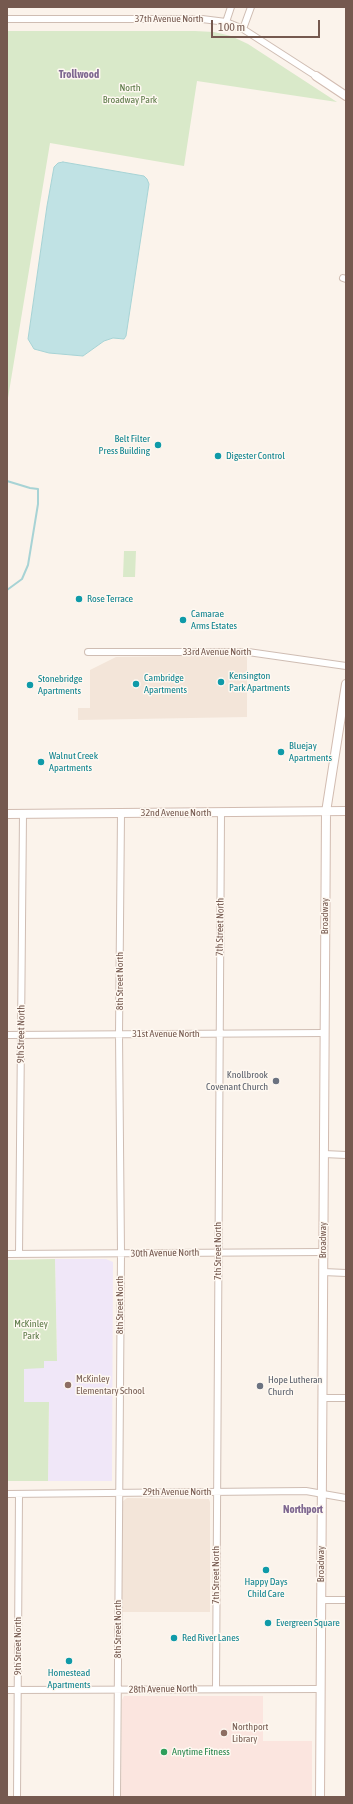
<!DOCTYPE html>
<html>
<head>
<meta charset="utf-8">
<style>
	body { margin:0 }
	#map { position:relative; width:353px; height:1804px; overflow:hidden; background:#fbf3eb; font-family:"Asap Condensed",sans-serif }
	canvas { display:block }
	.frame { position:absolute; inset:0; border:8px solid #75594f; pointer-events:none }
	.scale { position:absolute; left:211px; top:20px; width:109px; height:18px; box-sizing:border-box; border:2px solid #75594f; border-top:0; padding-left:5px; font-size:12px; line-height:14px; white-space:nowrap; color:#75594f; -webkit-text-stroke:3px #fef8f1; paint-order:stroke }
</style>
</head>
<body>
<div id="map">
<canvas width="353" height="1804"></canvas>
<div class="frame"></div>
<div class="scale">100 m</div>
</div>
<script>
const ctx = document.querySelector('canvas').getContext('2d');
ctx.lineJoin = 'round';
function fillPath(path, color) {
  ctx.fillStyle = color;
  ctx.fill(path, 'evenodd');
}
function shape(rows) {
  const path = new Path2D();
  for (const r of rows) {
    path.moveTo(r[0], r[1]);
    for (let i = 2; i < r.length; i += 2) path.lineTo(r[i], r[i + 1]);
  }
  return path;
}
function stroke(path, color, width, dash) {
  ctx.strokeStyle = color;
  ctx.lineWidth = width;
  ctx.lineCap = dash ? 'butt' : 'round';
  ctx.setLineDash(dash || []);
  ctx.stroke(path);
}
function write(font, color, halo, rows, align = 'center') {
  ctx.font = font + ' "Asap Condensed",sans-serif';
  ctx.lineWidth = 3;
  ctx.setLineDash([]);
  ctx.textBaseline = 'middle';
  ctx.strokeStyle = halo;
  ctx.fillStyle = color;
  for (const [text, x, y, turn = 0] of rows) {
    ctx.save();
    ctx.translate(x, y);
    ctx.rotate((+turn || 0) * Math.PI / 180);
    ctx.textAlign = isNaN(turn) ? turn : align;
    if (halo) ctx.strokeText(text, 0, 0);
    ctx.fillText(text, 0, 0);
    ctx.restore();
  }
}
fillPath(shape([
	[179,656,247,656,247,717,78,720,78,708,90,708,90,670,116,657],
	[127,1498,209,1499,210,1502,210,1612,122,1612,122,1508,123,1501]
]), '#f3e5d9');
fillPath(shape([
	[124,1696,263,1696,263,1741,312,1741,312,1797,121,1797,122,1700]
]), '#fbe5df');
fillPath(shape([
	[55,1259,106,1259,113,1262,112,1481,48,1481,49,1402,24,1402,24,1368,44,1368,44,1361,57,1361]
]), '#f0e7f8');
fillPath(shape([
	[7,31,195,31,214,32,231,36,248,44,337,102,197,81,184,166,50,143,7,404],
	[124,551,136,551,135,577,123,577],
	[55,1259,57,1361,44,1361,44,1368,24,1369,24,1402,49,1402,48,1481,7,1481,7,1260]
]), '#d9e9c9');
const water = shape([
	[63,162,144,176,147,179,149,184,126,336,124,339,113,338,104,341,83,356,49,353,34,349,28,339,47,206,54,167,58,163,63,162]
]);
fillPath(water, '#c0e2e4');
stroke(water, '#a7d3d5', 1);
stroke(shape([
	[7,481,30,488,38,489,38,504,28,565,22,579,7,590]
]), '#a7d3d5', 2);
const street = shape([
	[7,19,202,19,226,22,243,29,316,76],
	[226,22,231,7],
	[243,29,251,7],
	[343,278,346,279],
	[88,652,248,652,346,666],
	[7,1035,324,1033],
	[324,1154,346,1155],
	[7,1254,323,1252],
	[19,1254,23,814],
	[323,1272,346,1273],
	[322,1398,346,1398],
	[7,1494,306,1491,346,1498],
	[321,1600,346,1600],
	[216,1689,221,813],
	[7,1690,320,1689],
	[17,1797,19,1494],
	[117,1797,121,1253,119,1034,121,813]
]);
const secondary = shape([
	[316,76,346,96],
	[7,814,346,811],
	[320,1797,326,812,346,684]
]);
stroke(street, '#cfbdb3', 8);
stroke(secondary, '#d2bcb1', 10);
stroke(street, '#fff', 6);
stroke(secondary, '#fff', 8);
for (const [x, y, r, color] of [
	[158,445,4,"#0f9aa8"],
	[218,456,4,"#0f9aa8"],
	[79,599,4,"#0f9aa8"],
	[183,620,4,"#0f9aa8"],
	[221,682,4,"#0f9aa8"],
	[136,684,4,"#0f9aa8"],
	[30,685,4,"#0f9aa8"],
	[281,752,4,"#0f9aa8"],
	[41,762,4,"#0f9aa8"],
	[276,1081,4,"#6b7280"],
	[68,1385,4,"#8d6e63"],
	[260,1386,4,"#6b7280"],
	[266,1570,4,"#0f9aa8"],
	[268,1623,4,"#0f9aa8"],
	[174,1638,4,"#0f9aa8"],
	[69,1661,4,"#0f9aa8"],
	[224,1733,4,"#8d6e63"],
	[164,1752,4,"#2e9e5b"]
]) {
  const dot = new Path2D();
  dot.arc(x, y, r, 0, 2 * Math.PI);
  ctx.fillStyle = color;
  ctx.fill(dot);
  stroke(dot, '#fef8f1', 1.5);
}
write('10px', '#75594f', '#fef8f1', [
	["37th Avenue North",169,19],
	["33rd Avenue North",217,652],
	["32nd Avenue North",176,813],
	["Broadway",325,916,-90],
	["7th Street North",220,927,-89],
	["8th Street North",120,981,-90],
	["9th Street North",21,1034,-89],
	["31st Avenue North",166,1034],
	["Broadway",323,1240,-90],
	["7th Street North",218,1251,-90],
	["30th Avenue North",165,1253,-1],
	["8th Street North",120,1305,-90],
	["29th Avenue North",177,1492],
	["Broadway",321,1564,-90],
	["7th Street North",216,1575,-90],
	["8th Street North",118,1629,-90],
	["9th Street North",18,1646,-90],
	["28th Avenue North",163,1689,-1]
]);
write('10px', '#5b7947', '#fef8f1', [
	["North",130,88],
	["Broadway Park",130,100],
	["McKinley",31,1324],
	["Park",31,1336]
]);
write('10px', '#0d838f', '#fef8f1', [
	["Belt Filter",150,439,"right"],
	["Press Building",150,451,"right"],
	["Digester Control",226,456],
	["Rose Terrace",87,599],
	["Camarae",191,614],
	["Arms Estates",191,626],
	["Kensington",229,676],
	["Park Apartments",229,688],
	["Cambridge",144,678],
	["Apartments",144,690],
	["Stonebridge",38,679],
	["Apartments",38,691],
	["Bluejay",289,746],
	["Apartments",289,758],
	["Walnut Creek",49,756],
	["Apartments",49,768],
	["Happy Days",266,1582,"center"],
	["Child Care",266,1594,"center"],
	["Evergreen Square",276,1623],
	["Red River Lanes",182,1638],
	["Homestead",69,1673,"center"],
	["Apartments",69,1685,"center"]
], 'left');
write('10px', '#5b616d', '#fef8f1', [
	["Knollbrook",268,1075],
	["Covenant Church",268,1087],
	["Hope Lutheran",268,1380,"left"],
	["Church",268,1392,"left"]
], 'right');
write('10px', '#785e54', '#fef8f1', [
	["McKinley",76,1379],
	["Elementary School",76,1391],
	["Northport",232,1727],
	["Library",232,1739]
], 'left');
write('10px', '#27864d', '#fef8f1', [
	["Anytime Fitness",172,1752]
], 'left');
write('bold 11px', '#7e6790', '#fef8f1', [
	["Trollwood",79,75],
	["Northport",303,1510]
]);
</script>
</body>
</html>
